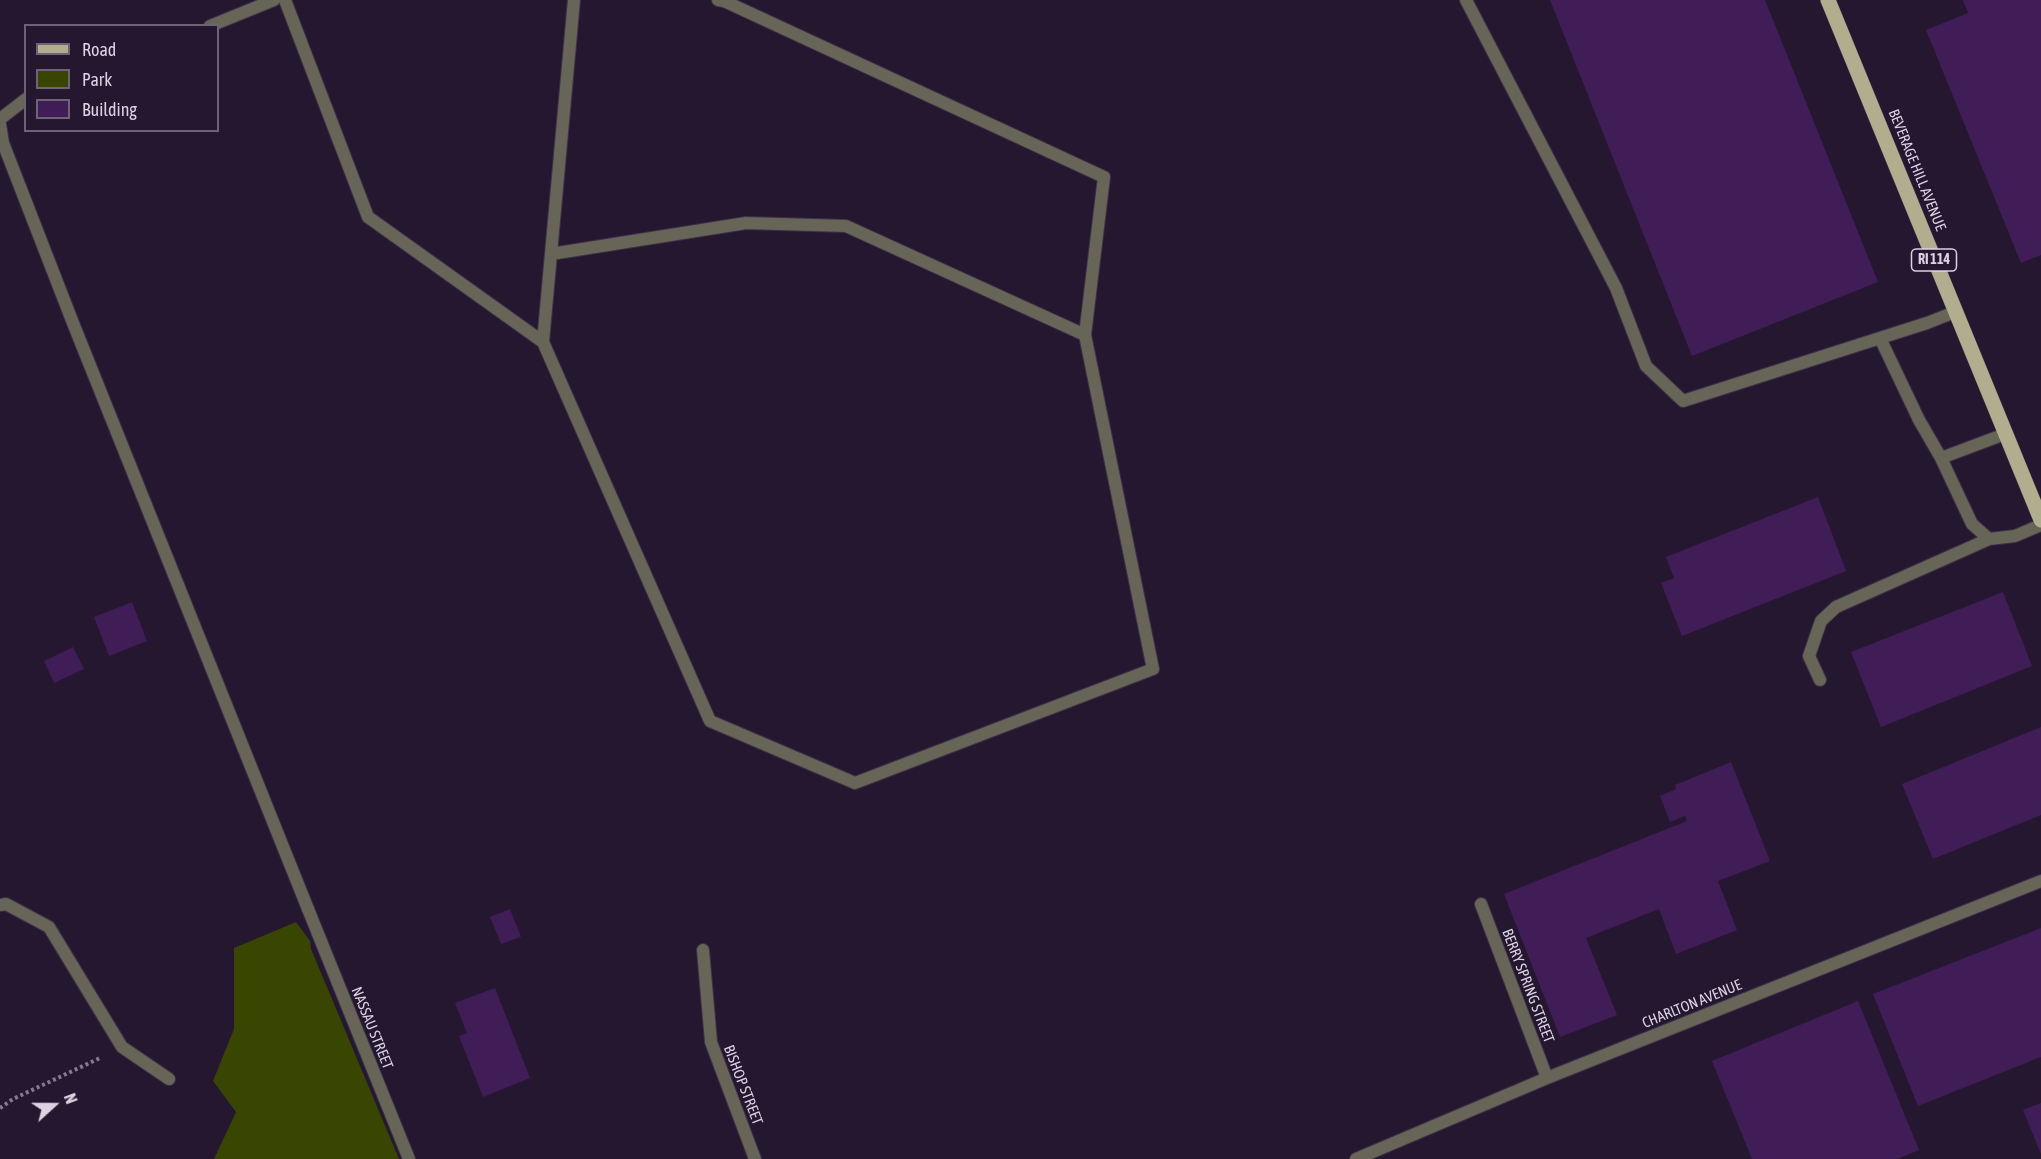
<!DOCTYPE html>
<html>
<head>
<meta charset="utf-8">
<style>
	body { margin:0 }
	#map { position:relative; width:2041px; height:1159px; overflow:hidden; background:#25172f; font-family:"Asap Condensed",sans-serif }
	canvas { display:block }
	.legend { position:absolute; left:24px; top:24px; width:195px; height:108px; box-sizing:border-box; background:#25172f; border:2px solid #6e6277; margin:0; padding:8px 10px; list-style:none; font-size:18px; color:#dbd2e3 }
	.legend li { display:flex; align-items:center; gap:12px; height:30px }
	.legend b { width:30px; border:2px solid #6e6277 }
	.north { position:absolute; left:24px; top:1075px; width:60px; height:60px; -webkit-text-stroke:4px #25172f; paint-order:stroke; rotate:69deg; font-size:16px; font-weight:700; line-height:24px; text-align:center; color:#dbd2e3 }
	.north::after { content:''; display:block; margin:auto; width:21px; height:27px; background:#dbd2e3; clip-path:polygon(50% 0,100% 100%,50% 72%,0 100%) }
</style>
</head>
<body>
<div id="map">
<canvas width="2041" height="1159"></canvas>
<ul class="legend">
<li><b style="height:8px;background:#b1ae90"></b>Road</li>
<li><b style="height:16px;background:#384602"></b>Park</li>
<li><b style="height:16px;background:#411d58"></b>Building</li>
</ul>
<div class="north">N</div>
</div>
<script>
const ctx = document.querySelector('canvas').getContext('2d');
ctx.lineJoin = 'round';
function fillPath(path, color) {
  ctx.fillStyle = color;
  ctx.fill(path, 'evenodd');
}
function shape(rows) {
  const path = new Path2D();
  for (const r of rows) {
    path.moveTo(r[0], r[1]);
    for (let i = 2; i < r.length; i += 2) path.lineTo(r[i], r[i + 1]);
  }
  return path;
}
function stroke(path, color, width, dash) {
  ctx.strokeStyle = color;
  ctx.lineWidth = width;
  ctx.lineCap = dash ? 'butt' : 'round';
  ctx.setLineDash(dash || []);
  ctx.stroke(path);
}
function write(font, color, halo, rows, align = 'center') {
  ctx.font = font + ' "Asap Condensed",sans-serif';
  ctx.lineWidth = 4.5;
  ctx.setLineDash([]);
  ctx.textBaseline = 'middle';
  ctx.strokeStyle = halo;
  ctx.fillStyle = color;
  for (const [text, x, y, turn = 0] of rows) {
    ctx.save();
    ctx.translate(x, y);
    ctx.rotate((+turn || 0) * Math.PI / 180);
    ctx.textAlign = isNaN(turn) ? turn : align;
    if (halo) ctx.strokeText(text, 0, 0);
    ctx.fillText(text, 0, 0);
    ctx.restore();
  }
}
fillPath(shape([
	[296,922,310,941,311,949,399,1159,214,1159,236,1112,213,1081,234,1029,234,948]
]), '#384602');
fillPath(shape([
	[1550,0,1765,0,1878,282,1692,356],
	[1963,0,2041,0,2041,255,2021,263,1926,30,1968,13],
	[1818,497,1846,571,1682,636,1661,583,1674,578,1666,557],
	[2003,592,2032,666,1881,727,1851,652],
	[132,602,147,641,109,656,94,617],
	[73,647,84,669,54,683,44,661],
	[2041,727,2041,815,1933,859,1902,784],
	[1731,762,1770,861,1718,881,1737,930,1676,954,1659,909,1586,938,1617,1015,1560,1037,1504,894,1687,821,1685,816,1670,822,1660,796,1676,789,1675,785],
	[510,909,521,937,501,944,490,917],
	[2041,928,2041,1057,1918,1106,1873,994],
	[495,988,530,1078,483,1097,459,1036,467,1033,455,1003],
	[1858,1001,1919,1150,1897,1159,1752,1159,1712,1061],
	[2041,1103,2041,1154,2023,1110]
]), '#411d58');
const lane = shape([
	[285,0,368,217,543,342,710,721,855,783,1153,669,1085,335,1104,177,724,1,718,0],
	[1466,0,1616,288,1646,366,1683,401,1927,323,1955,312],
	[210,26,274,0],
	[0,119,26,99],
	[0,124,3,143,73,323,308,909],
	[551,254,746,223,846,226,1085,335],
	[1880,338,1919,420,1941,458,2005,434],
	[543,342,574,0],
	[1941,458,1972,524,1989,539,2015,536,2041,525],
	[1820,680,1809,656,1821,621,1836,607,1989,539],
	[0,905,6,904,49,927,122,1047,169,1079]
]);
const street = shape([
	[1481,904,1547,1078],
	[308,909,409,1159],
	[703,950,711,1042,755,1159],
	[1356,1159,1547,1078,2041,881]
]);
const primary = shape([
	[1828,0,2041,520]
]);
stroke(lane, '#3e3148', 14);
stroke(street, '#3e3148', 14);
stroke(primary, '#3e3148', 16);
stroke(shape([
	[0,1108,13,1099,100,1058]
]), '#84798d', 4, [3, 3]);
stroke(lane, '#676557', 12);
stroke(street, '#676557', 12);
stroke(primary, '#b1ae90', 15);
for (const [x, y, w] of [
	[1934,260,45]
]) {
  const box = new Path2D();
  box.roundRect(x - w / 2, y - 11, w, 22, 4.5);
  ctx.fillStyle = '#25172f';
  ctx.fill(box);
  stroke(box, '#dbd2e3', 1.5);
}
write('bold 14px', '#dbd2e3', null, [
	["RI 114",1934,260]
]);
write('15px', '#dbd2e3', '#25172f', [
	["BEVERAGE HILL AVENUE",1917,170,68],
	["BERRY SPRING STREET",1528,986,69],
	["CHARLTON AVENUE",1692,1004,-22],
	["NASSAU STREET",372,1028,68],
	["BISHOP STREET",743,1085,69]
]);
</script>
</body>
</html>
